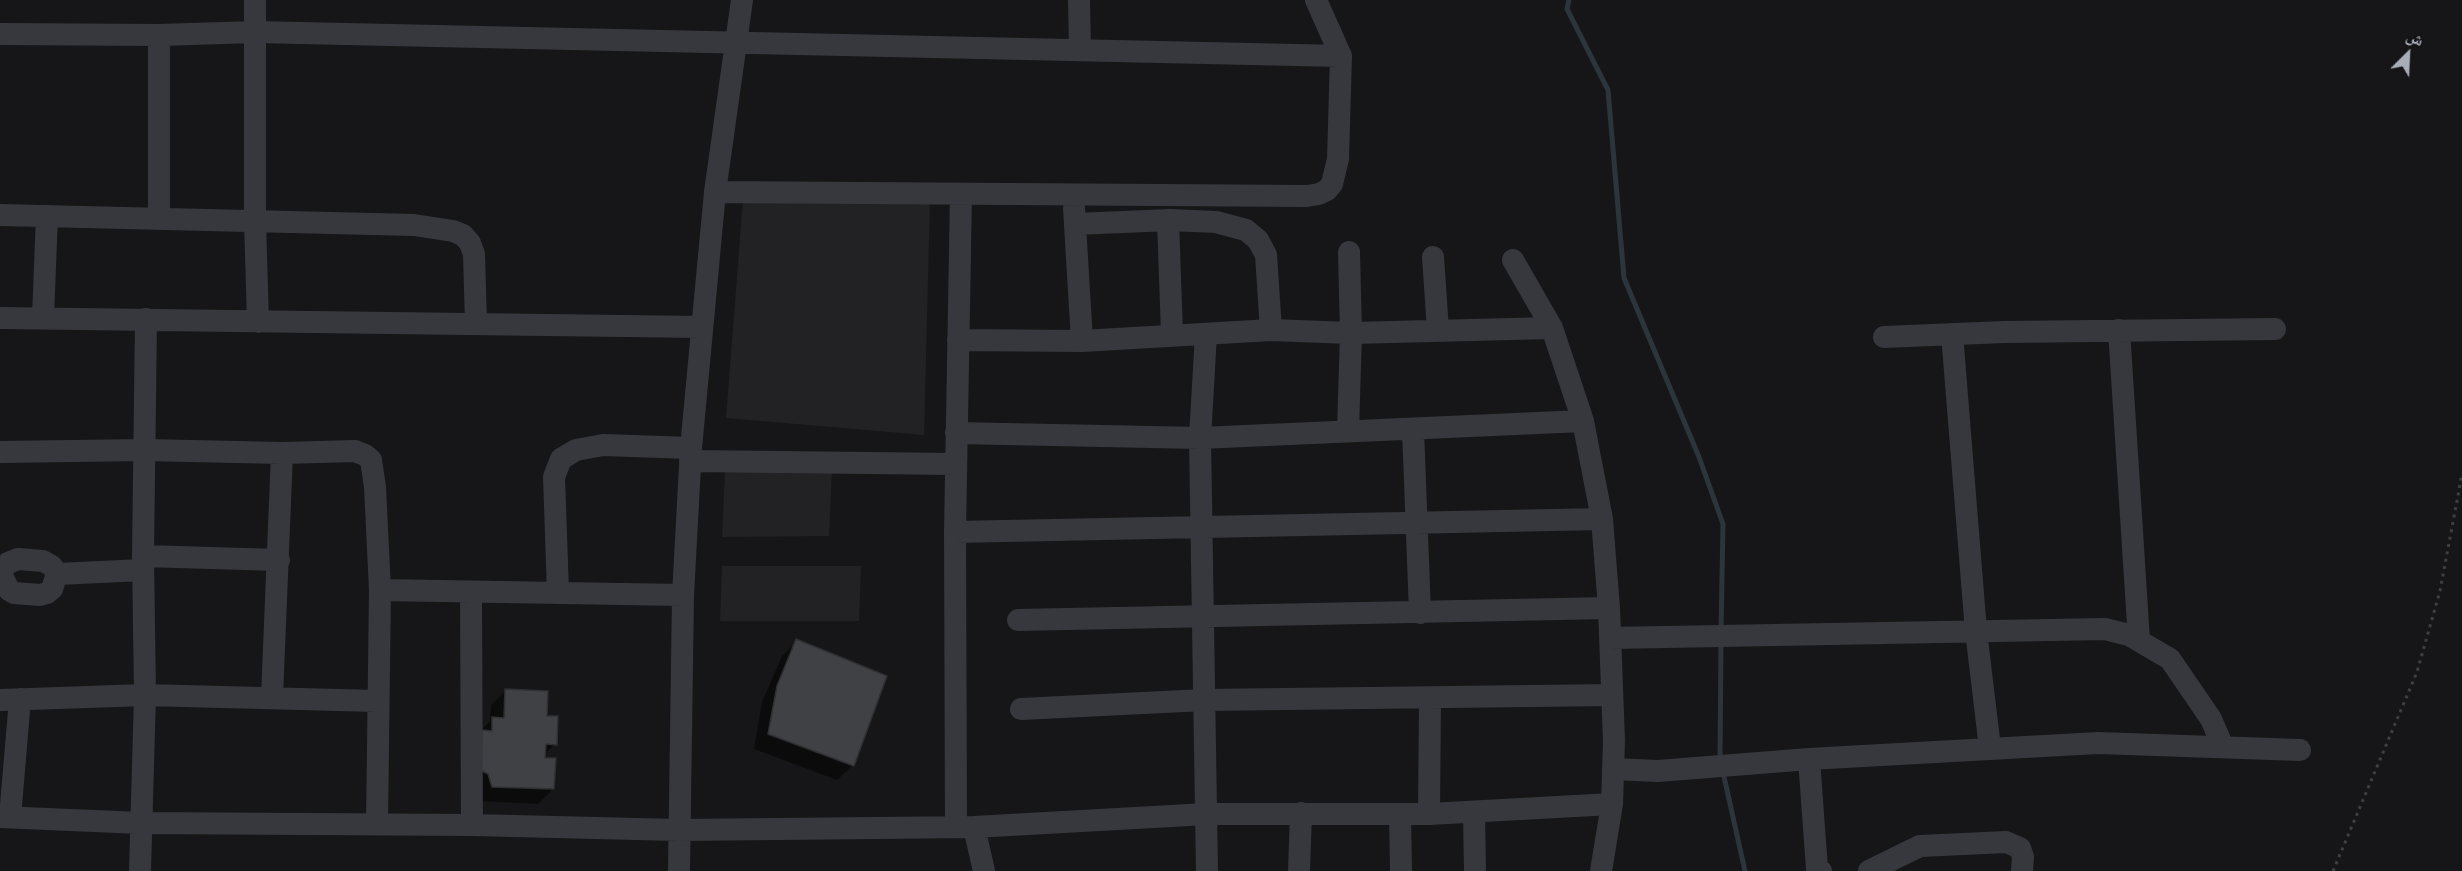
<!DOCTYPE html>
<html>
<head>
<meta charset="utf-8">
<style>
	body { margin:0 }
	#map { position:relative; width:2462px; height:871px; overflow:hidden; background:#161618; font-family:Inter,"Noto Naskh Arabic",sans-serif }
	canvas { display:block }
	.north { position:absolute; left:2378px; top:24px; width:60px; height:60px; -webkit-text-stroke:4px #111113; paint-order:stroke; rotate:24deg; font-size:16px; font-weight:700; line-height:24px; text-align:center; color:#a8adb8 }
	.north::after { content:''; display:block; margin:auto; width:21px; height:27px; background:#a8adb8; clip-path:polygon(50% 0,100% 100%,50% 72%,0 100%) }
</style>
</head>
<body>
<div id="map">
<canvas width="2462" height="871"></canvas>
<div class="north">ش</div>
</div>
<script>
const ctx = document.querySelector('canvas').getContext('2d');
ctx.lineJoin = 'round';
function fillPath(path, color) {
  ctx.fillStyle = color;
  ctx.fill(path, 'evenodd');
}
function shape(rows) {
  const path = new Path2D();
  for (const r of rows) {
    path.moveTo(r[0], r[1]);
    for (let i = 2; i < r.length; i += 2) path.lineTo(r[i], r[i + 1]);
  }
  return path;
}
function stroke(path, color, width, dash) {
  ctx.strokeStyle = color;
  ctx.lineWidth = width;
  ctx.lineCap = dash ? 'butt' : 'round';
  ctx.setLineDash(dash || []);
  ctx.stroke(path);
}
fillPath(shape([
	[743,199,930,201,924,435,726,418],
	[725,469,832,471,829,536,722,537],
	[722,566,861,566,859,621,720,621]
]), '#222225');
fillPath(shape([
	[797,641,853,765,837,780,754,749,762,702,782,656],
	[506,690,545,717,555,744,543,756,553,789,538,804,478,801,477,734,490,721,491,705]
]), '#0007');
stroke(shape([
	[1569,0,1567,9,1608,90,1624,278,1699,457,1723,524,1721,631],
	[1720,760,1721,641],
	[1723,772,1745,871]
]), '#2c353c', 5);
const building = shape([
	[796,639,887,676,854,766,768,734,777,686,796,639],
	[505,689,548,691,547,716,558,716,557,745,546,744,545,758,556,758,554,789,492,787,488,774,480,770,482,730,492,731,492,717,504,718,505,689]
]);
fillPath(building, '#404145');
stroke(building, '#303034', 1.5);
stroke(shape([
	[2333,871,2417,672,2440,591,2462,474]
]), '#3d3f44', 3, [3, 4.5]);
stroke(shape([
	[255,0,255,221,258,322],
	[1079,0,1080,50],
	[0,34,159,35,255,32,1341,56],
	[159,35,159,217],
	[715,192,1307,196,1319,194,1327,190,1332,184,1338,159,1341,56,1316,0],
	[1074,208,1082,341],
	[0,215,414,225,453,231,463,235,470,243,474,254,476,324],
	[1168,220,1172,334],
	[1075,224,1171,220,1216,222,1246,230,1258,240,1266,255,1271,330],
	[1433,257,1438,330],
	[1513,260,1552,328,1583,421,1602,519,1609,608,1614,741,1612,804,1601,871],
	[43,317,47,216],
	[0,318,702,327],
	[2119,330,2139,640],
	[1206,334,1200,438,1207,871],
	[1952,334,1976,631,1990,748],
	[1884,337,2004,332,2275,329],
	[958,340,1082,341,1271,330,1351,333,1552,328],
	[1413,429,1420,613],
	[1348,431,1351,333,1349,252],
	[956,433,1200,438,1583,421],
	[0,452,145,450,282,453,355,451,365,455,371,460,375,487,380,590,377,824],
	[690,461,956,464],
	[955,532,1602,519],
	[143,556,279,560],
	[18,559,43,561,52,566,57,574,52,589,47,593,40,595,14,593,9,590,0,572,8,563,18,559],
	[57,574,143,570],
	[380,590,683,595],
	[558,592,554,477,561,459,576,450,603,445,691,448],
	[471,593,472,825],
	[1018,620,1609,608],
	[1610,638,2105,629,2129,635,2170,659,2211,719,2223,747],
	[272,697,282,453],
	[0,700,145,695,377,701],
	[1021,709,1204,700,1612,695],
	[1809,759,1817,869,1821,871],
	[1613,769,1658,771,1809,759,2098,743,2300,750],
	[1474,812,1475,871],
	[1400,814,1401,871],
	[1429,814,1430,698],
	[0,817,141,823,472,825,678,830,974,827,1207,814,1429,814,1612,804],
	[10,817,20,699],
	[956,827,955,532,961,194],
	[974,827,984,871],
	[140,871,145,695,143,556,146,319],
	[679,871,683,595,691,448,715,192,742,0],
	[1299,871,1301,813],
	[1869,871,1920,846,2006,842,2020,848,2023,857,2022,871]
]), '#37383d', 22);
</script>
</body>
</html>
